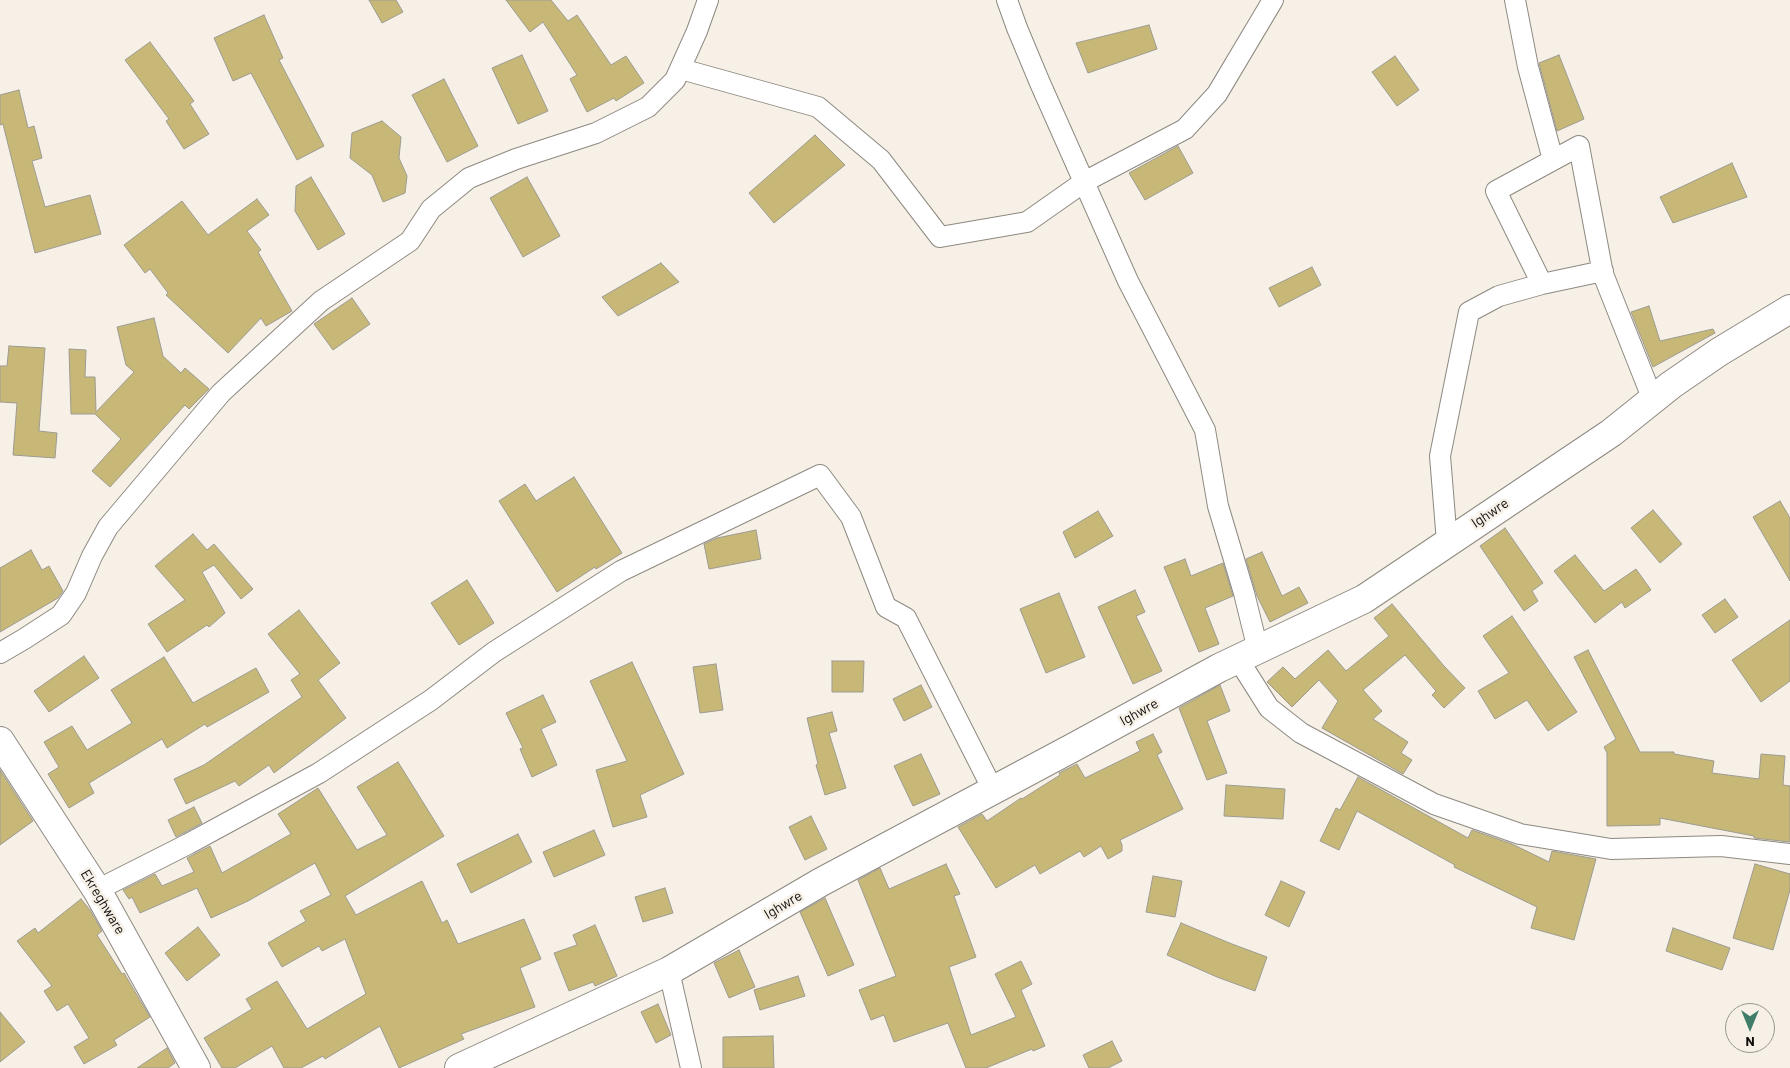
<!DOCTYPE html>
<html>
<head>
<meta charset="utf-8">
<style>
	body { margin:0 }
	#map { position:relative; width:1790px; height:1068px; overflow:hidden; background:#f6f0e7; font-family:Barlow,sans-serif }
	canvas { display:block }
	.north { position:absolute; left:1725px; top:1003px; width:50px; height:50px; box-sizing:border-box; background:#f6f0e7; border:1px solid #9a958f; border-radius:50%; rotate:180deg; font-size:14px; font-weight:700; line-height:20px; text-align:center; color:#0f0d0a }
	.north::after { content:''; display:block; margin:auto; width:18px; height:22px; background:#3f7d69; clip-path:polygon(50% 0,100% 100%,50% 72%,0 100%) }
</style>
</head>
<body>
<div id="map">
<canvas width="1790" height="1068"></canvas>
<div class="north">N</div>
</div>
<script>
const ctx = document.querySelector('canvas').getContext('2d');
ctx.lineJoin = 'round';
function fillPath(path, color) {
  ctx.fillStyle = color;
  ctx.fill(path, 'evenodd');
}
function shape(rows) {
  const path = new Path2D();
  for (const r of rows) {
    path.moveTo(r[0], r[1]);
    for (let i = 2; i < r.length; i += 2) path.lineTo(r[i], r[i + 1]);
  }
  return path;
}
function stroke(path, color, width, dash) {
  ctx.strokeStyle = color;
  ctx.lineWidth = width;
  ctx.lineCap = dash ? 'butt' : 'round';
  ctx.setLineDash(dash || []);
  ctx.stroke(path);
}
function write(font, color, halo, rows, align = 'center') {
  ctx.font = font + ' Barlow,sans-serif';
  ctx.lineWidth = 5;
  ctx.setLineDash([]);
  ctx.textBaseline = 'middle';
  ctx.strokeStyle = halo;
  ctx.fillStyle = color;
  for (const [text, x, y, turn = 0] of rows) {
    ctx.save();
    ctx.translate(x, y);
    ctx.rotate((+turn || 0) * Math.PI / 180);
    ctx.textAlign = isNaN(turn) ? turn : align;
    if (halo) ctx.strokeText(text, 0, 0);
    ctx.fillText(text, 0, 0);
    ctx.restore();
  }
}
const building = shape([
	[369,0,396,0,403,12,382,23,369,0],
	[506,0,551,0,568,21,577,15,611,65,626,56,644,83,616,101,614,98,587,112,570,79,577,75,543,22,530,32,506,0],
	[264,15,283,58,279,60,324,146,297,160,251,73,233,81,214,38,264,15],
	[1149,25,1157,49,1088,73,1076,43,1149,25],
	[150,42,194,101,190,104,209,134,184,149,166,121,169,119,125,60,150,42],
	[522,55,548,111,518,124,492,68,522,55],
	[1559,55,1584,119,1557,131,1539,63,1559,55],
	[1395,56,1419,90,1397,106,1372,72,1395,56],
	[444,79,478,146,447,162,412,95,444,79],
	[19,90,28,128,34,126,42,158,32,161,45,207,90,195,101,234,35,253,3,124,0,125,0,95,19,90],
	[382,121,401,137,399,158,407,176,405,193,383,202,372,175,350,158,352,133,382,121],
	[815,135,845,165,774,223,749,193,815,135],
	[1178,146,1193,173,1145,200,1129,173,1178,146],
	[1732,163,1747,197,1673,223,1660,197,1732,163],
	[311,177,345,234,318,250,295,211,296,186,311,177],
	[527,177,560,236,523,257,490,198,527,177],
	[257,199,269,215,247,231,261,250,258,252,292,311,266,326,261,318,228,353,166,295,168,293,150,269,145,273,124,245,182,201,208,235,257,199],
	[661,263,679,282,618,316,602,297,661,263],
	[1312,267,1321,285,1279,307,1269,288,1312,267],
	[352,298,370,324,333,350,314,324,352,298],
	[1649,306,1660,341,1713,329,1715,333,1653,367,1631,312,1649,306],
	[154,318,163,356,181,373,185,368,209,389,189,409,185,405,110,487,92,471,121,439,95,414,71,414,69,349,86,350,85,377,95,377,96,412,134,372,126,365,117,327,154,318],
	[9,346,45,348,39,431,57,433,55,458,13,455,17,403,0,402,0,366,7,366,9,346],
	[574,477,622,553,596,569,595,567,557,592,499,501,525,484,536,501,574,477],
	[1780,501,1790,518,1790,581,1753,517,1780,501],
	[1653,510,1682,544,1660,563,1631,528,1653,510],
	[1098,511,1113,536,1075,558,1063,532,1098,511],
	[1505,528,1543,583,1532,591,1538,601,1524,611,1480,546,1505,528],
	[756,530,761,559,709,569,704,544,717,538,756,530],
	[193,534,207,550,214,544,253,589,241,599,214,565,202,572,225,613,209,627,207,625,167,652,148,624,185,600,155,566,193,534],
	[31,550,42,570,49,566,63,591,58,598,0,632,0,568,31,550],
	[1262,552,1282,596,1299,587,1308,603,1270,622,1257,596,1246,559,1262,552],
	[1575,555,1604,591,1636,569,1651,590,1625,608,1622,602,1595,623,1554,571,1575,555],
	[1185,559,1191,576,1223,563,1233,596,1205,608,1219,644,1199,652,1164,567,1185,559],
	[467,580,494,623,459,645,431,603,467,580],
	[1135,590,1145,612,1136,616,1162,671,1133,684,1098,607,1135,590],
	[1059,593,1085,657,1046,673,1020,609,1059,593],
	[1725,599,1738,617,1715,633,1702,615,1725,599],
	[1392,604,1444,666,1465,688,1444,708,1432,695,1436,691,1405,655,1363,690,1382,711,1373,719,1408,742,1401,753,1412,760,1403,774,1322,728,1338,701,1319,680,1292,707,1267,682,1283,667,1295,679,1328,650,1346,671,1389,636,1374,618,1392,604],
	[299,610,340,663,318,680,346,718,274,773,269,765,239,786,235,781,186,804,174,779,204,765,302,697,291,680,300,674,268,634,299,610],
	[1512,616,1577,712,1548,731,1527,700,1495,719,1478,691,1509,673,1483,636,1512,616],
	[1790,620,1790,681,1761,702,1732,660,1790,620],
	[1588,650,1640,752,1674,752,1674,754,1714,761,1712,773,1759,779,1761,754,1785,756,1783,785,1790,786,1790,842,1754,838,1754,836,1660,818,1660,825,1607,826,1607,753,1604,747,1616,739,1574,657,1588,650],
	[84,656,99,678,49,712,34,691,84,656],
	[164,657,193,703,256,668,269,692,207,727,205,724,167,748,162,739,89,783,94,793,69,808,48,774,59,767,44,742,72,726,87,750,132,723,111,690,164,657],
	[832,661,864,661,863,692,832,692,832,661],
	[632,662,684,774,640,795,647,817,613,827,596,770,627,761,590,681,632,662],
	[716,664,723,710,700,713,693,667,716,664],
	[921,685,932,707,904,721,893,699,921,685],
	[1220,685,1230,711,1207,721,1227,773,1207,780,1179,708,1220,685],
	[543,695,556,722,541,729,557,765,532,777,520,749,523,748,506,713,543,695],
	[832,712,837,731,829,733,846,788,825,795,816,765,818,764,807,718,832,712],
	[1153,734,1162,752,1157,755,1183,809,1120,840,1122,845,1122,851,1108,859,1101,846,1084,857,1080,851,1040,874,1035,865,996,888,958,827,982,814,987,821,1021,798,1022,799,1060,775,1059,773,1077,764,1085,778,1140,751,1136,742,1153,734],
	[921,754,940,794,913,806,894,766,921,754],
	[398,762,444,836,345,896,356,915,422,881,442,923,447,920,458,944,524,919,541,959,520,968,535,1007,461,1034,464,1039,399,1068,380,1026,325,1059,323,1056,301,1068,284,1068,272,1046,235,1068,222,1068,204,1038,252,1009,246,999,277,981,307,1029,366,994,345,939,322,951,319,946,282,967,268,943,306,921,300,911,331,895,315,863,248,901,211,918,197,888,140,913,132,897,129,899,123,890,155,874,162,886,194,872,187,858,210,846,222,873,291,834,278,814,318,788,357,850,387,835,357,787,398,762],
	[0,770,33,821,0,845,0,770],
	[1358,777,1468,838,1472,830,1512,844,1549,862,1552,851,1596,859,1574,940,1531,928,1537,907,1454,867,1455,865,1357,811,1339,850,1320,841,1336,808,1340,810,1358,777],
	[1226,785,1285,789,1283,819,1224,816,1226,785],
	[194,807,202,823,176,837,168,820,194,807],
	[811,816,827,849,805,860,789,827,811,816],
	[594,830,605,855,554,877,543,852,594,830],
	[518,834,532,862,471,893,457,864,518,834],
	[946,864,960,894,954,896,976,957,949,967,971,1035,1016,1017,995,974,1021,961,1032,984,1021,990,1045,1046,1033,1051,1032,1049,986,1068,966,1068,948,1023,894,1042,884,1015,871,1020,859,990,896,976,858,880,880,868,889,889,946,864],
	[1755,864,1790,874,1790,890,1773,950,1733,938,1755,864],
	[1153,876,1182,881,1175,917,1146,912,1153,876],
	[1281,881,1305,892,1289,927,1265,915,1281,881],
	[665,888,673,913,643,922,635,897,665,888],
	[825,898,854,965,828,976,800,912,825,898],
	[81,899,90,910,102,931,97,935,122,974,124,973,150,1017,114,1040,117,1045,84,1064,74,1047,89,1038,68,1004,57,1011,44,991,52,986,17,941,35,928,38,933,81,899],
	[1181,923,1232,944,1267,957,1255,991,1217,977,1167,955,1181,923],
	[595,925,617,976,595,986,593,982,569,991,554,953,577,945,573,935,595,925],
	[198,927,220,955,187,981,165,953,198,927],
	[1673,928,1730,948,1722,970,1666,951,1673,928],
	[739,950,755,987,729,998,714,963,739,950],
	[798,976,805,996,760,1010,754,990,798,976],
	[658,1004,671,1035,656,1043,641,1012,658,1004],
	[0,1012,25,1042,0,1062,0,1012],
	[773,1036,774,1068,723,1068,723,1037,773,1036],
	[1112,1041,1122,1061,1108,1068,1089,1068,1083,1055,1112,1041],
	[167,1048,175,1063,168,1068,137,1068,167,1048]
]);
fillPath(building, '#c7b878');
stroke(building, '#9d9b91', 1);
const street = shape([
	[1007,0,1017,28,1040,83,1128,281,1205,430,1218,506,1244,593,1258,650],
	[1515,0,1528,67,1553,160],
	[681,69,818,107,881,160,940,237,1027,222,1084,182,1185,129,1217,94,1273,0],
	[1542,284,1603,271],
	[1447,542,1440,456,1469,312,1499,296,1542,284,1496,191,1579,146,1603,274,1653,400],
	[0,653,24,639,61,615,76,593,92,556,108,527,221,393,321,301,410,241,431,209,469,178,516,159,596,133,648,107,675,80,697,31,708,0],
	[1238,659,1269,708,1301,733,1434,804,1520,834,1611,849,1721,846,1790,854],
	[97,890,188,844,319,773,431,700,494,652,621,571,820,475,851,517,886,607,906,618,993,790],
	[669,971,691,1068]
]);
const secondary = shape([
	[0,741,97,890,196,1068],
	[459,1068,669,971,821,882,1074,747,1219,668,1364,599,1611,433,1671,385,1719,352,1790,309]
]);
stroke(street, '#8e8981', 22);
stroke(secondary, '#8e8981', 30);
stroke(street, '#fff', 20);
stroke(secondary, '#fff', 28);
write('14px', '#0f0d0a', '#f6f0e7', [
	["Ighwre",1490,513,-34],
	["Ighwre",1139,712,-29],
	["Ekreghware",103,902,59],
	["Ighwre",783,905,-31]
]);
</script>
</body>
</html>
